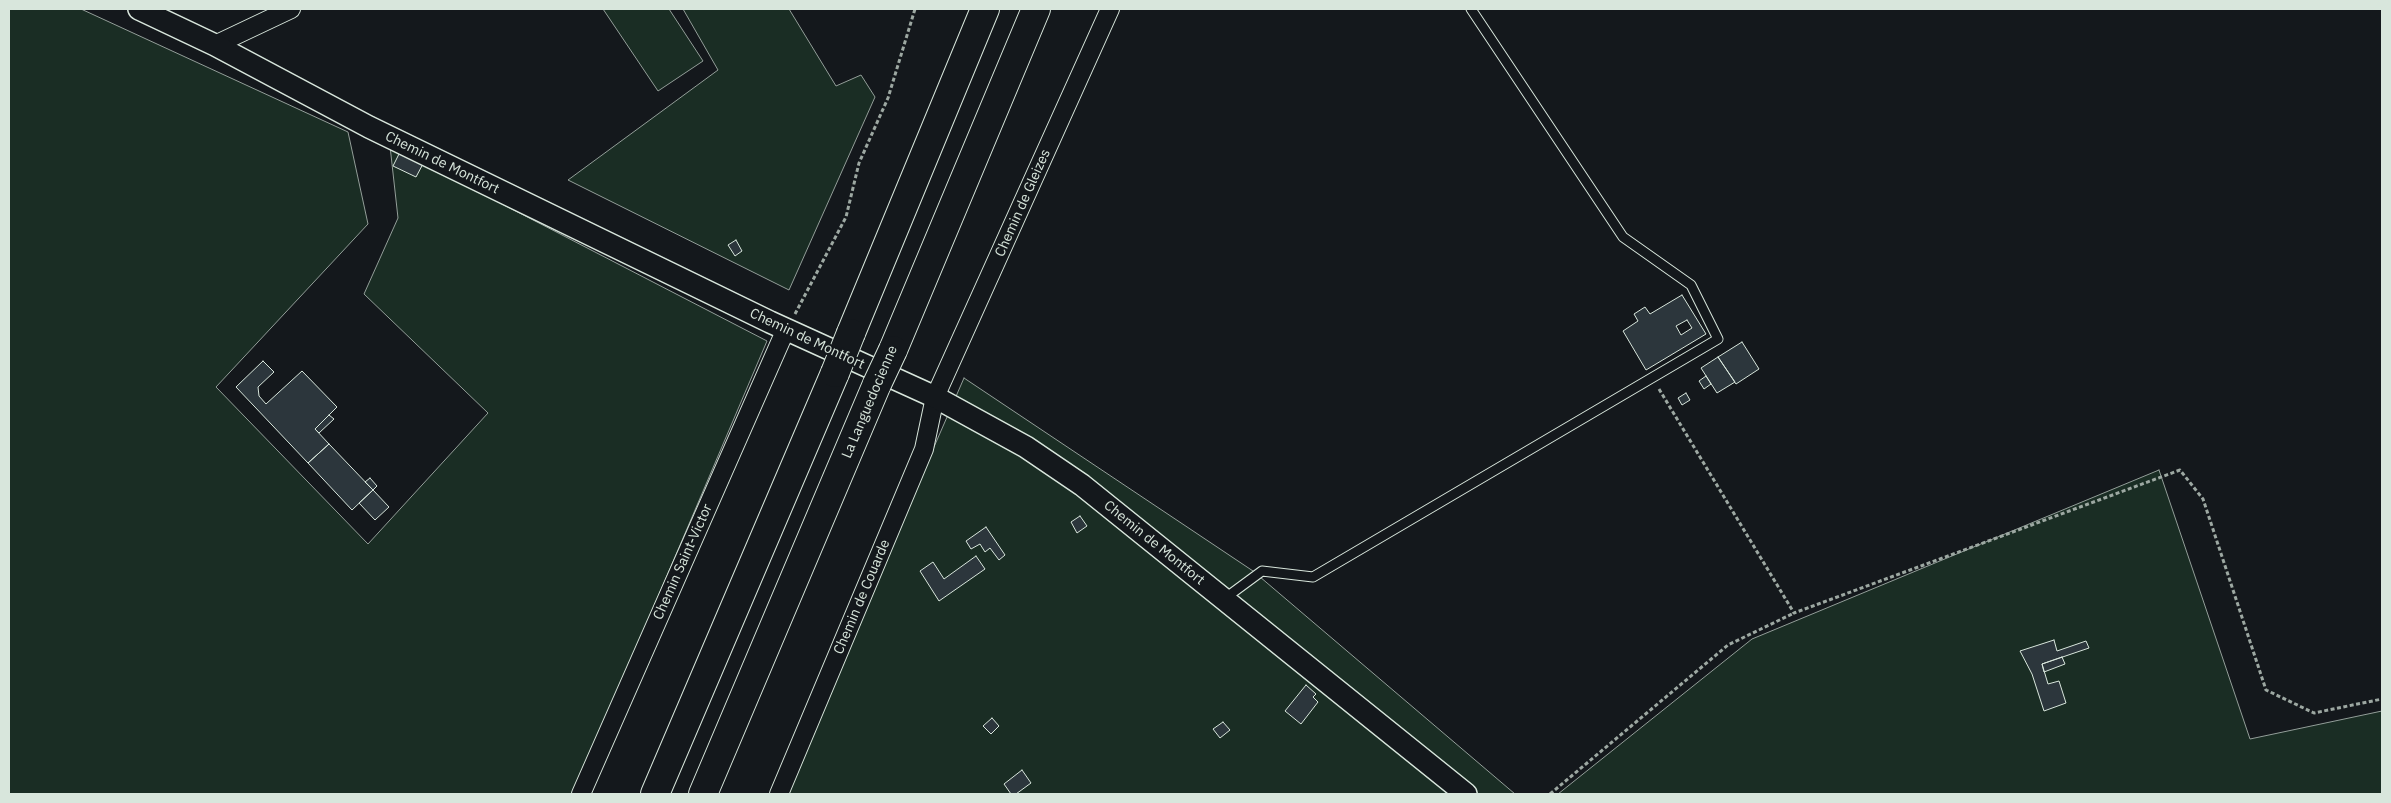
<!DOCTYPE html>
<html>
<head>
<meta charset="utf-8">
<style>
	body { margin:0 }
	#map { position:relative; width:2391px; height:803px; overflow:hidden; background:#14181c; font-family:"IBM Plex Sans",sans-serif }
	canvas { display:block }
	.frame { position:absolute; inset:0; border:10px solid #d8e6dc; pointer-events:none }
</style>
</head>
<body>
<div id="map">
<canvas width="2391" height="803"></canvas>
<div class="frame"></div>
</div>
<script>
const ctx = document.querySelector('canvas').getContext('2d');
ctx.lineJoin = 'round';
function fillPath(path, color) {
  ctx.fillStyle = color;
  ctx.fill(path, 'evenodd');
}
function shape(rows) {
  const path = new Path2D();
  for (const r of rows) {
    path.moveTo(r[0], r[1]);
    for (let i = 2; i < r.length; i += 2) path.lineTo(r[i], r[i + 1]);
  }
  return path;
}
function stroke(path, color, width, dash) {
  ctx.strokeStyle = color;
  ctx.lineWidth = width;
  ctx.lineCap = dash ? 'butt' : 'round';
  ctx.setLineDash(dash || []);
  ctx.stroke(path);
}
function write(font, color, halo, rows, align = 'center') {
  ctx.font = font + ' "IBM Plex Sans",sans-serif';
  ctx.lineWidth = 4;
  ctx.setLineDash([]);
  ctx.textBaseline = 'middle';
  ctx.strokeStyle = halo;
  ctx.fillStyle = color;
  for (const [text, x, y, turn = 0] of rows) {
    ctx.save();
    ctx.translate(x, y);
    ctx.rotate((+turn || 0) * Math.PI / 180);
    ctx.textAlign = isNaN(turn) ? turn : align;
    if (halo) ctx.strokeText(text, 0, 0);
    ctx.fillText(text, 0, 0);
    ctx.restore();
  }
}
const green = shape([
	[9,9,81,9,348,132,368,224,216,387,368,544,488,413,364,294,398,218,390,146,767,341,574,794,9,794,9,9],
	[603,9,669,9,703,61,658,91,603,9],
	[683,9,789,9,836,86,861,75,875,97,789,290,568,180,718,70,683,9],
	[964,378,1253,571,1515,794,783,794,964,378],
	[2159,470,2250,739,2382,711,2382,794,1558,794,1752,639,2159,470]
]);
fillPath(green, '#1a2d24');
stroke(green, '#939e99', 1);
const building = shape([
	[401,150,424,162,416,177,393,166,401,150],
	[736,240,742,251,735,256,728,245,736,240],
	[1682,295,1706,334,1646,370,1623,331,1638,321,1634,314,1645,307,1650,314,1682,295],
	[1687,320,1692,328,1681,335,1676,326,1687,320],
	[1742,342,1759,369,1736,384,1718,357,1742,342],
	[1718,357,1735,382,1717,393,1701,368,1718,357],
	[263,361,274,372,258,387,259,396,266,404,302,371,337,407,315,429,329,444,308,463,236,387,263,361],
	[1706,376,1711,384,1704,389,1699,381,1706,376],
	[1686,393,1690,400,1682,405,1678,398,1686,393],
	[329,415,334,419,319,433,315,429,329,415],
	[329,444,373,490,352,510,308,463,329,444],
	[370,478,377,486,373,490,365,482,370,478],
	[373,490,389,507,375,520,359,503,373,490],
	[1080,516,1087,526,1077,533,1071,522,1080,516],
	[986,527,1005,555,999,560,990,548,985,552,980,544,971,549,966,541,986,527],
	[976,556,985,569,939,601,920,571,933,562,944,579,976,556],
	[2054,640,2057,651,2086,641,2089,648,2042,664,2048,684,2059,681,2066,703,2044,711,2032,674,2020,651,2054,640],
	[2062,657,2065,664,2044,672,2042,664,2062,657],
	[1306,685,1316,694,1313,697,1318,702,1301,724,1285,711,1306,685],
	[992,718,999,726,991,734,983,726,992,718],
	[1223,722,1230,730,1220,738,1213,729,1223,722],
	[1022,770,1031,783,1016,794,1011,794,1004,784,1022,770]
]);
fillPath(building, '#2c363c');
stroke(building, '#d8e6dc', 1);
const service = shape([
	[1224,599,1262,571,1313,577,1718,339,1691,285,1623,237,1471,9]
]);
const minor = shape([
	[215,45,291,9],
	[581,794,786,329],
	[779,794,924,449,935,397,1110,9]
]);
const tertiary = shape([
	[139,9,215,45,369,127,770,322,935,397,1026,447,1082,485,1466,794]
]);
const motorway = shape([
	[851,333,985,9],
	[893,350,1036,9],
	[655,794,835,373],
	[703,794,877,384]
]);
stroke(service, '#d8e6dc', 11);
stroke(minor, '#d8e6dc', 20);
stroke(tertiary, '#d8e6dc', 24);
stroke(motorway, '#d8e6dc', 30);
stroke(shape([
	[795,314,846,217,859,163,888,98,915,9],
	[1659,389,1794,613,2180,470,2203,499,2266,690,2314,713,2382,699],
	[1550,794,1728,645,1794,613]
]), '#9da8a2', 3, [4, 2.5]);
stroke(service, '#14181c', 9);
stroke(minor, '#14181c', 18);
stroke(tertiary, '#14181c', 21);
stroke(motorway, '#14181c', 28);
const motorwayBridge = shape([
	[835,373,851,333],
	[877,384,893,350]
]);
stroke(motorwayBridge, '#d8e6dc', 30, []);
stroke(motorwayBridge, '#14181c', 28);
write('14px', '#d8e6dc', '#14181c', [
	["Chemin de Montfort",442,163,26],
	["Chemin de Gleizes",1023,203,-66],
	["Chemin de Montfort",807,339,25],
	["La Languedocienne",870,402,-67],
	["Chemin de Montfort",1154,543,39],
	["Chemin Saint-Victor",683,562,-66],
	["Chemin de Couarde",862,597,-67]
]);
</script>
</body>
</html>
